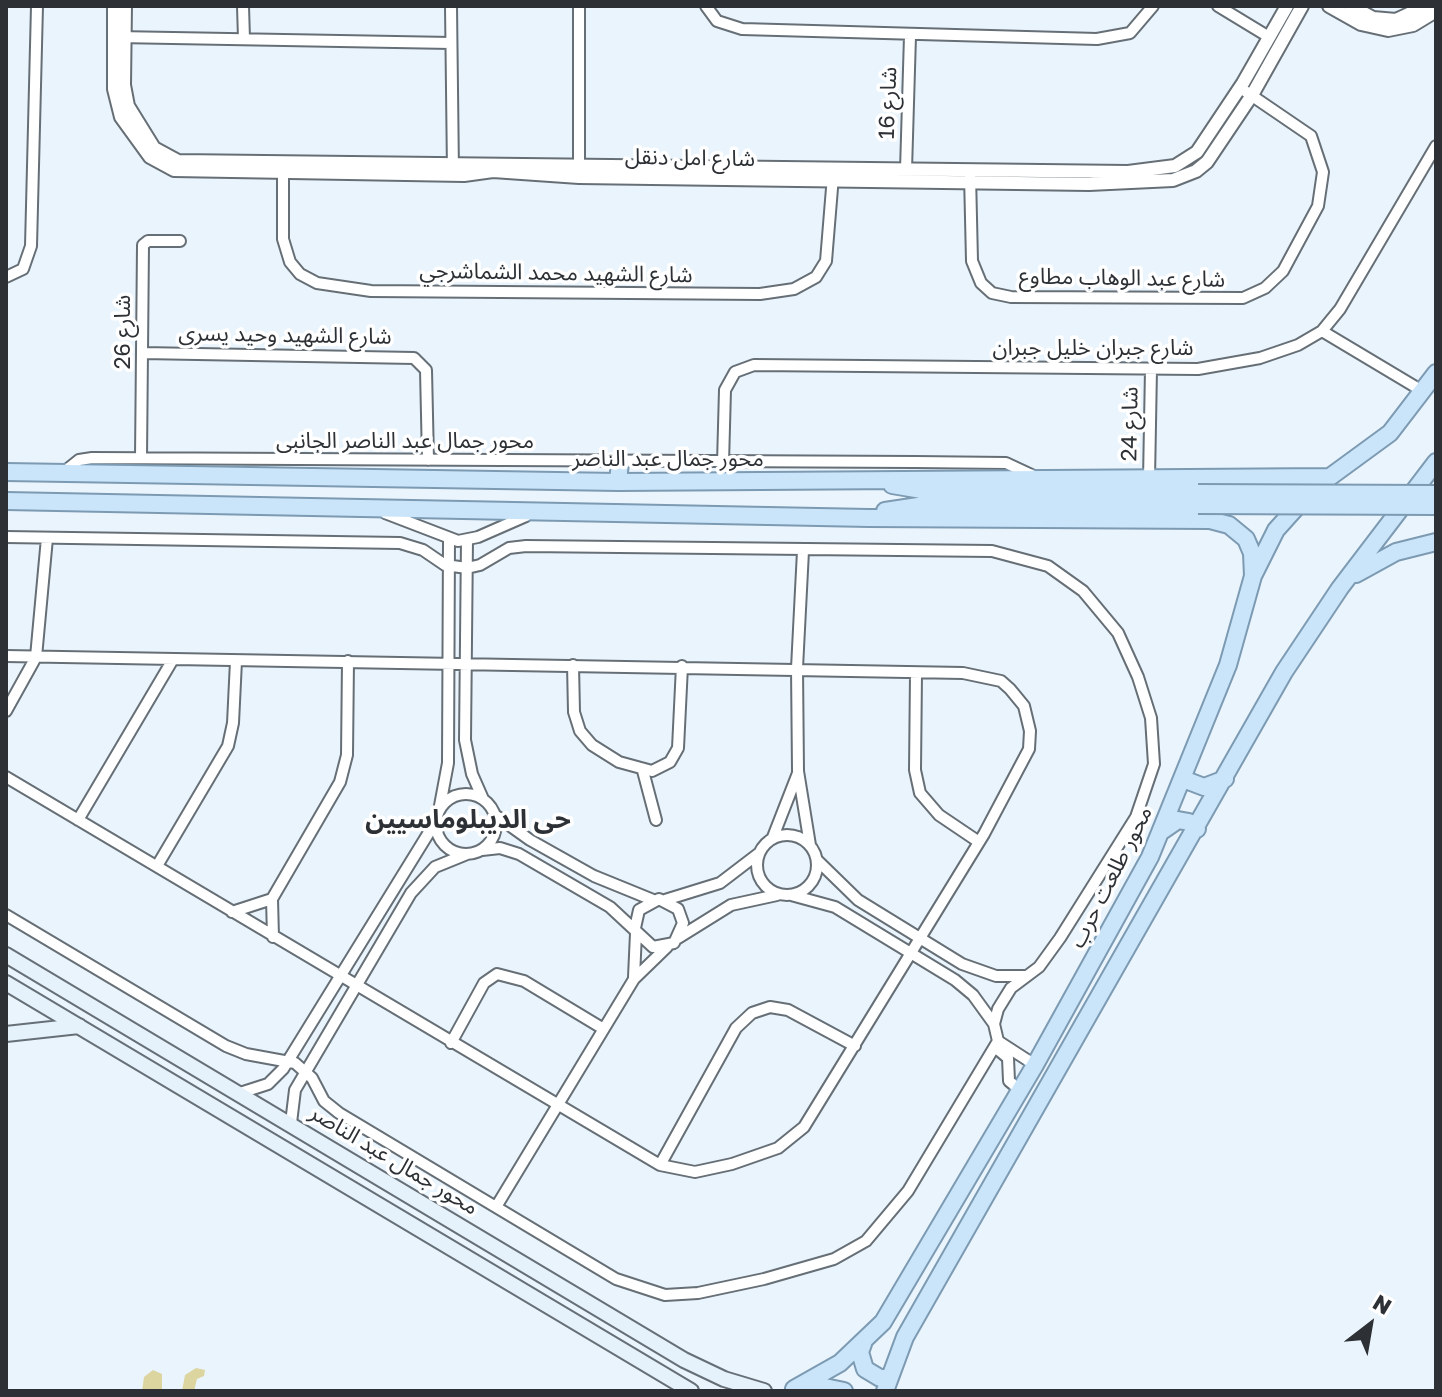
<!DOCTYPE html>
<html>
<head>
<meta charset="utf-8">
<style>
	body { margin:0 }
	#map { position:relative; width:1442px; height:1397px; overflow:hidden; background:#eaf4fd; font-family:"Golos Text",sans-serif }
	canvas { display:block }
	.frame { position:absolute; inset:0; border:8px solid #2d3135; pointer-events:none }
	.north { position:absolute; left:1330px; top:1285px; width:80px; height:80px; -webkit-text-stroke:6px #fff; paint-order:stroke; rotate:31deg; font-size:22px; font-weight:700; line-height:32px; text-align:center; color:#2d3135 }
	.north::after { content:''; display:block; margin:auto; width:28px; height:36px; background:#2d3135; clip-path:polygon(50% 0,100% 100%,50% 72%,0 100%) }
</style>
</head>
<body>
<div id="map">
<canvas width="1442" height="1397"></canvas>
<div class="frame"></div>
<div class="north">N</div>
</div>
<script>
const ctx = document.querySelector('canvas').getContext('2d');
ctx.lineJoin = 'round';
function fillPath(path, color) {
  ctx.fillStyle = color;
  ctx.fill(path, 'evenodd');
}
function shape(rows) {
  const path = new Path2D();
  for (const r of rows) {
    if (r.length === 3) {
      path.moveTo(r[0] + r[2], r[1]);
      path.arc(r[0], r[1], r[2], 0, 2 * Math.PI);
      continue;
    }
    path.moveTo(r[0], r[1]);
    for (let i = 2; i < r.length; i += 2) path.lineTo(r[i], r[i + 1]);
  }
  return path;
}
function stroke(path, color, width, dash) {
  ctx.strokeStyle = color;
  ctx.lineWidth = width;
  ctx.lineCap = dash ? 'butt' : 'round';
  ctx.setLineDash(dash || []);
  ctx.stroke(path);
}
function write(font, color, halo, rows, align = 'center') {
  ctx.font = font + ' "Golos Text","Noto Sans Arabic",sans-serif';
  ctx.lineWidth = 7;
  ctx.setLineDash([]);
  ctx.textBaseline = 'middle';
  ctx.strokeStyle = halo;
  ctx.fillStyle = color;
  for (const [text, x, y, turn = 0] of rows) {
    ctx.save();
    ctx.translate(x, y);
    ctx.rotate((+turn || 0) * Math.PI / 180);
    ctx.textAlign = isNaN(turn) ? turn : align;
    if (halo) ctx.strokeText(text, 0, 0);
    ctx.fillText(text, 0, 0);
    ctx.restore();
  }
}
fillPath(shape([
	[196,1368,205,1370,204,1376,197,1379,194,1391,182,1391,185,1375],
	[153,1370,162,1374,162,1390,142,1391,144,1377]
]), '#ddd5a0');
const minor = shape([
	[243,6,244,39],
	[451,6,453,172],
	[706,6,717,21,742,29,1097,39,1130,33,1153,6],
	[1218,6,1269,37],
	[117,37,451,43],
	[283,166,283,239,290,262,300,274,317,283,371,291,760,294,794,289,816,277,826,261,833,176],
	[906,170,910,36],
	[579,172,579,6],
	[970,175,972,261,981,283,992,293,1011,297,1243,298,1265,288,1283,271,1318,206,1323,172,1311,136,1245,91],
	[6,277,23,269,31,246,37,6],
	[1322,331,1424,392],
	[143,353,414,358,426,370,428,460],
	[141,458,143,245,148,241,180,241],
	[723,463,725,390,735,372,754,365,1198,369,1260,358,1298,345,1322,331,1340,309,1436,146],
	[64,472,79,460,92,458,915,462,1006,463,1036,477],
	[1149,479,1151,369],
	[385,513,458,541,478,537,526,516],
	[6,537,400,543,423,550,445,565,467,568,480,565,509,548,526,546,992,551,1048,566,1083,591,1118,633,1138,677,1151,718,1154,764,1136,817,1060,938,1039,967,1011,988,998,1009,994,1024,998,1041,1035,1065],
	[467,540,465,740,472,774,483,799],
	[803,551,797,668,798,771,810,845],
	[6,656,963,673,1001,681,1010,689,1024,706,1030,731,1029,749,984,834,804,1127,778,1148,732,1164,695,1172,660,1165,6,777],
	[573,665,574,712,580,731,592,745,619,762,652,771,670,762,678,748,682,666],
	[916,674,915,770,920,793,939,815,979,842],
	[6,711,36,657,47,538],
	[643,771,656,820],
	[466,824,30],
	[439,811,448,763,449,540],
	[495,815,530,840,594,876,653,900],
	[78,820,172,661],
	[787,865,30],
	[773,837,798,773],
	[482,850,500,848,519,854,610,907,653,947,674,943,683,923,678,909,659,899,639,910,635,928],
	[817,860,858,900,962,964,996,976,1025,976],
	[157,866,228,746,233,723,236,661],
	[791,895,835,907,955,980,973,995,994,1024],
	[272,899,273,937],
	[665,900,720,883,758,854],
	[232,912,272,899,340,782,347,755,348,661],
	[6,915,226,1046,246,1054,295,1063,312,1078,324,1101,339,1113,616,1279,665,1295,698,1293,764,1279,834,1259,866,1241,908,1191,998,1041],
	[678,938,731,905,777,895],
	[634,977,636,933],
	[451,1043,484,983,497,974,524,981,602,1028],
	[996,1048,1008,1058,1009,1081,1020,1090],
	[240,1093,268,1084,283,1069,436,821],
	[291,1123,295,1090,411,893,435,867,467,854],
	[660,1165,736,1028,752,1013,770,1007,788,1010,855,1046],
	[496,1207,634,979,667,947]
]);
const tertiary = shape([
	[114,6,114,89,121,117,150,157,174,170,464,175,493,171,579,177,1089,184,1173,180,1196,171,1207,162,1252,95,1302,6],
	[125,6,124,85,128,106,154,148,178,161,1128,172,1175,166,1197,152,1243,83,1287,6],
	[1329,6,1361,24,1388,30,1413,25,1436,11],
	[1351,6,1373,18,1396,20,1426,6]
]);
const secondary = shape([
	[6,955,684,1360,724,1379,764,1391],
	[6,983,691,1391],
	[6,1034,79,1026]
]);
const primary = shape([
	[6,472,618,482,1330,477],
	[618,482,620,462],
	[1323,482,1390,433,1436,373],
	[892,485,928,491,1198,493],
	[6,501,869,518,1210,520,1229,525,1246,539,1252,553,1253,576],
	[885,511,925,505,1198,505],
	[1356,574,1396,552,1436,542],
	[1183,779,1204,787,1225,779],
	[1162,831,1178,820,1189,822,1197,829],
	[863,1344,860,1352,865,1369,880,1378,889,1378],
	[802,1387,820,1386,844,1391],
	[794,1389,840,1363,883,1322,1035,1065,1150,857,1228,665,1253,576,1276,530,1303,500],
	[885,1391,905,1337,1284,672,1340,588,1436,462]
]);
stroke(minor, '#666f76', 14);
stroke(tertiary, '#666f76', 16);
stroke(secondary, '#666f76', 18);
stroke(primary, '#7c9ab2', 20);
stroke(minor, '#fff', 10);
stroke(tertiary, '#fff', 12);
stroke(secondary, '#e5f2fc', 14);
stroke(primary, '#cae5fa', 16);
const primaryBridge = shape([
	[1198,493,1436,494],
	[1198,505,1436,506]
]);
stroke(primaryBridge, '#7c9ab2', 20, []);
stroke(primaryBridge, '#cae5fa', 16);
write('22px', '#2d3135', '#fff', [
	["شارع 16",888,103,-88],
	["شارع امل دنقل",690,158,1],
	["شارع الشهيد محمد الشماشرجي",556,273,1],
	["شارع عبد الوهاب مطاوع",1122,278,1],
	["شارع 26",123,332,-90],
	["شارع الشهيد وحيد يسرى",285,335,1],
	["شارع جبران خليل جبران",1093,348],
	["شارع 24",1130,424,-89],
	["محور جمال عبد الناصر الجانبى",405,441],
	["محور جمال عبد الناصر",668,459],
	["محور طلعت حرب",1111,877,-63],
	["محور جمال عبد الناصر",394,1160,31]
]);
write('bold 26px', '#2d3135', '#fff', [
	["حى الديبلوماسيين",468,820]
]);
</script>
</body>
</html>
